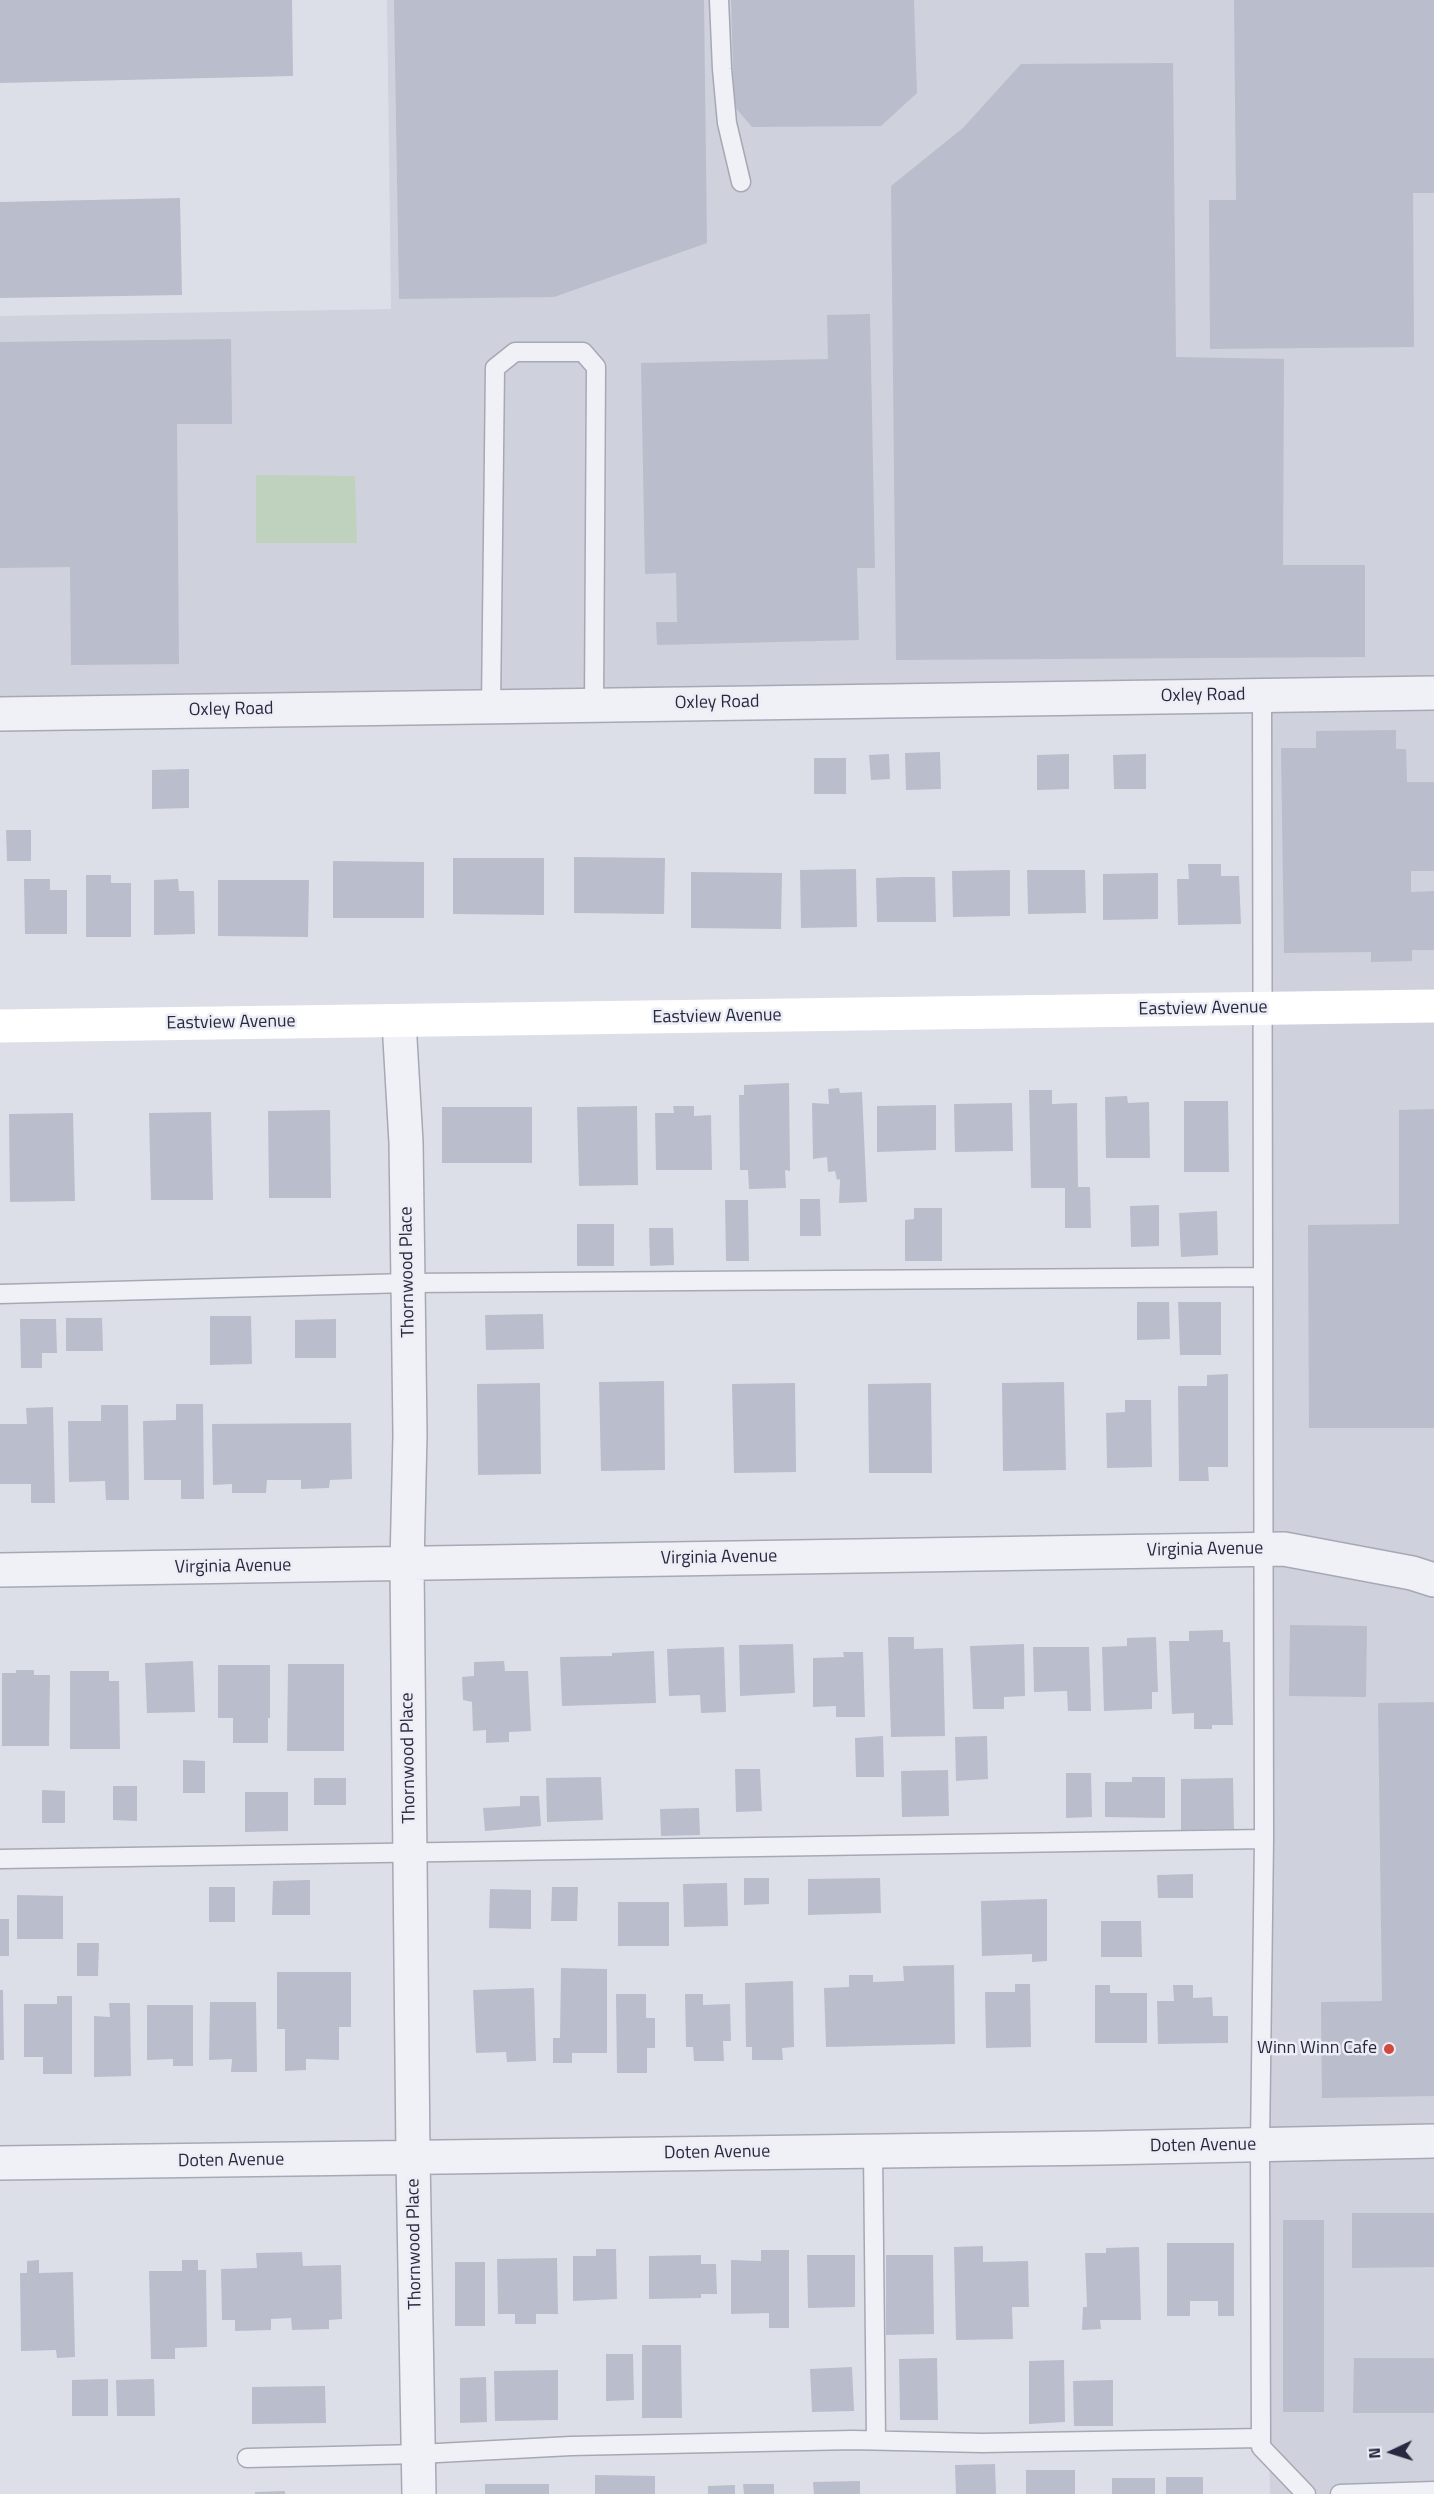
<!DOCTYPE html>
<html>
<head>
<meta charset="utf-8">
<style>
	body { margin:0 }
	#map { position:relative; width:1434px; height:2494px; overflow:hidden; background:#dddfe8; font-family:"Titillium Web",sans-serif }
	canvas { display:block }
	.north { position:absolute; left:1362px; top:2422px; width:60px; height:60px; -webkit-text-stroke:4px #edeef5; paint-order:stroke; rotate:266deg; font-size:16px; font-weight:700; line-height:24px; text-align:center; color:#26293f }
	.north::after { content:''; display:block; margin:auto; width:21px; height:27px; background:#26293f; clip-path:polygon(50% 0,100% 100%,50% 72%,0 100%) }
</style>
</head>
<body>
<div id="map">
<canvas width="1434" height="2494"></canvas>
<div class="north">N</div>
</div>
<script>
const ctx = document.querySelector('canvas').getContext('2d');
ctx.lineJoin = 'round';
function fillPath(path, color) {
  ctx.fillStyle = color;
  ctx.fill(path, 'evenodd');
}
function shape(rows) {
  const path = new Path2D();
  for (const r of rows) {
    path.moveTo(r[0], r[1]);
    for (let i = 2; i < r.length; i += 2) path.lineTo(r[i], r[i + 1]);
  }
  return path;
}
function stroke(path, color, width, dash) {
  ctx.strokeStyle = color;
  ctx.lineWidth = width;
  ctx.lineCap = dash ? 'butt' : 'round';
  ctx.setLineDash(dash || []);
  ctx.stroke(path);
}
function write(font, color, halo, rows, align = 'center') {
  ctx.font = font + ' "Titillium Web",sans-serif';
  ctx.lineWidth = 5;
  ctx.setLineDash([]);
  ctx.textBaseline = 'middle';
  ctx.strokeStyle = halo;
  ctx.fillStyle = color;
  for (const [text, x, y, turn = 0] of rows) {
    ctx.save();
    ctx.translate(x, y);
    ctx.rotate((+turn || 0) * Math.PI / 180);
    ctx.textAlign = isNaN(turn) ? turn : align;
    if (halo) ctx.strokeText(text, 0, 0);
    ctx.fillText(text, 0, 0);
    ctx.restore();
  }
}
fillPath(shape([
	[387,0,1434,0,1434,2494,1270,2494,1258,1877,1259,692,0,714,0,316,391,309]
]), '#cfd1dd');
fillPath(shape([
	[256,475,355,476,357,543,256,543]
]), '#bed2be');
fillPath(shape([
	[0,0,292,0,293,76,0,83],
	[394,0,704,0,707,243,554,297,399,299],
	[731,0,914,0,917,93,881,126,752,127,734,106],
	[1234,0,1434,0,1434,193,1413,193,1414,347,1210,349,1209,200,1236,200],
	[1173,63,1176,357,1284,359,1283,565,1365,565,1365,657,896,660,891,186,963,128,1021,64],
	[180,198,182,295,0,298,0,202],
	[870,314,875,568,857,568,859,640,657,645,656,622,677,622,676,573,645,574,641,363,828,359,827,315],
	[231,339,232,424,177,424,179,664,71,665,70,567,0,568,0,342],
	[1396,730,1396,749,1406,749,1407,782,1434,782,1434,871,1411,871,1411,892,1434,891,1434,950,1412,950,1412,961,1371,962,1371,952,1284,953,1281,748,1316,748,1316,731],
	[940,752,941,789,906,790,905,753],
	[889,754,890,779,871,780,869,755],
	[1069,754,1069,789,1037,790,1037,755],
	[1146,754,1146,789,1114,789,1113,755],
	[814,758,846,758,846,794,814,794],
	[189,769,189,808,152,809,152,770],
	[6,830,31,830,31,861,7,861],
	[574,857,665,858,664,914,574,913],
	[453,858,544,858,544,915,453,914],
	[333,861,424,862,424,918,333,918],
	[1188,864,1221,864,1221,876,1239,876,1241,924,1178,925,1177,879,1189,879],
	[856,869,857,927,801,928,800,870],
	[1010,870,1010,916,953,917,952,871],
	[1027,870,1085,870,1086,913,1028,914],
	[691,872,782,873,781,929,691,928],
	[1158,873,1158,919,1103,920,1103,874],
	[86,875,111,875,111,883,131,883,131,937,86,937],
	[906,877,935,877,936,922,877,922,876,878],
	[24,879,50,879,50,890,67,890,67,934,25,934],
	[178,879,179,891,194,891,195,934,154,935,154,880],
	[218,880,309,880,308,937,218,936],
	[789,1083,790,1171,785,1170,786,1188,749,1189,748,1170,740,1170,739,1095,744,1095,744,1085],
	[839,1088,840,1093,862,1092,867,1202,839,1203,840,1179,837,1180,835,1171,828,1172,827,1157,813,1159,812,1103,829,1104,828,1089],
	[1029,1090,1052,1090,1052,1104,1077,1103,1078,1187,1090,1187,1091,1228,1065,1228,1065,1188,1031,1188],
	[1127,1096,1128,1103,1149,1102,1150,1158,1106,1158,1105,1097],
	[1184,1101,1228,1101,1229,1172,1184,1172],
	[1012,1103,1013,1151,955,1152,954,1104],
	[936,1105,936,1150,877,1152,877,1106],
	[637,1106,638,1185,579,1186,577,1107],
	[673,1106,694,1106,694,1116,711,1115,712,1170,656,1170,655,1113,674,1113],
	[442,1107,532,1107,532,1163,442,1163],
	[1434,1109,1434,1428,1309,1428,1308,1225,1399,1224,1399,1110],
	[330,1110,331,1198,269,1198,268,1111],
	[211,1112,213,1200,151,1200,149,1113],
	[73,1113,75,1201,10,1202,9,1114],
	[800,1199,820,1199,821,1236,800,1236],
	[725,1200,748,1200,749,1261,726,1261],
	[1159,1205,1159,1246,1131,1247,1130,1206],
	[914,1208,942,1208,942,1261,905,1261,905,1220,914,1219],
	[1217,1211,1218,1255,1181,1257,1179,1213],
	[577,1224,614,1224,614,1266,577,1266],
	[649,1228,673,1228,674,1265,650,1266],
	[1137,1302,1169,1302,1170,1339,1137,1340],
	[1178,1302,1221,1302,1221,1355,1180,1355],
	[543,1314,544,1349,486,1350,485,1315],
	[210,1316,251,1316,252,1364,210,1365],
	[66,1318,102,1318,103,1351,66,1351],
	[20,1319,56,1319,57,1353,42,1353,42,1368,21,1368],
	[336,1319,336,1358,295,1358,295,1320],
	[1228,1374,1228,1467,1208,1467,1209,1481,1179,1481,1178,1386,1207,1386,1207,1375],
	[664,1381,665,1470,601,1471,599,1382],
	[1064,1382,1066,1470,1003,1471,1002,1383],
	[540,1383,541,1474,478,1475,477,1384],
	[795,1383,796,1472,734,1473,732,1384],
	[931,1383,932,1473,869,1473,868,1384],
	[1125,1400,1151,1400,1152,1467,1107,1468,1106,1413,1125,1412],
	[176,1404,203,1404,204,1499,181,1499,181,1480,144,1480,143,1421,176,1420],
	[101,1405,128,1405,129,1500,106,1500,105,1481,69,1482,68,1421,101,1421],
	[53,1407,55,1503,31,1503,31,1484,0,1484,0,1424,27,1424,26,1408],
	[351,1423,352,1479,330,1480,329,1488,301,1489,301,1480,267,1480,266,1493,232,1493,232,1484,213,1485,212,1424],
	[1290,1625,1367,1626,1366,1697,1289,1696],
	[1223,1630,1223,1642,1230,1642,1233,1725,1212,1725,1212,1729,1194,1729,1194,1713,1172,1714,1169,1641,1189,1641,1189,1631],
	[888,1637,914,1637,914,1649,943,1648,945,1736,891,1737],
	[1156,1637,1158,1692,1152,1692,1152,1709,1104,1711,1102,1647,1127,1646,1127,1638],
	[793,1644,795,1693,740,1696,739,1645],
	[1024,1644,1025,1696,1004,1697,1004,1709,973,1709,970,1646],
	[724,1647,726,1712,701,1713,700,1695,669,1696,667,1649],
	[1033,1647,1089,1647,1091,1711,1068,1711,1067,1691,1034,1692],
	[654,1651,656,1703,562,1706,560,1657,608,1656,612,1656,612,1653],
	[843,1652,863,1652,865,1717,836,1717,836,1706,813,1707,813,1658,844,1657],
	[193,1661,195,1712,147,1713,145,1663],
	[504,1661,505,1671,528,1671,531,1731,509,1732,509,1742,486,1743,486,1730,473,1731,472,1702,463,1700,462,1677,474,1676,474,1662],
	[288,1664,344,1664,344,1751,287,1751],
	[218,1665,270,1665,270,1718,268,1718,268,1743,233,1743,233,1718,218,1718],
	[16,1670,34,1670,34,1675,50,1675,49,1746,2,1746,2,1673,16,1673],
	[70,1671,109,1671,109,1681,119,1681,120,1749,70,1749],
	[1434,1702,1434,2096,1322,2098,1321,2002,1382,2001,1378,1703],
	[883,1736,884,1777,856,1777,855,1738],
	[987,1736,988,1779,956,1781,955,1737],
	[183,1760,205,1761,205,1793,183,1793],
	[735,1769,760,1769,762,1811,736,1812],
	[948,1770,949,1816,902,1817,901,1771],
	[1066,1773,1091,1773,1092,1817,1066,1818],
	[601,1777,603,1820,547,1822,546,1778],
	[1132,1777,1165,1777,1165,1818,1105,1817,1105,1782,1132,1782],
	[314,1778,346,1778,346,1805,314,1805],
	[1233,1778,1234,1829,1181,1830,1181,1779],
	[113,1786,137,1786,137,1821,113,1820],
	[42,1790,65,1791,65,1823,42,1823],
	[245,1792,288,1792,288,1831,245,1832],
	[520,1796,539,1796,541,1826,485,1831,483,1808,520,1806],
	[699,1808,700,1835,661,1836,660,1809],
	[1193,1874,1193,1898,1158,1898,1157,1875],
	[744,1878,769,1878,769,1904,744,1905],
	[880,1878,881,1913,808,1915,808,1879],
	[310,1880,310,1915,272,1915,273,1881],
	[727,1883,728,1926,684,1927,683,1884],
	[209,1887,235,1887,235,1922,209,1922],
	[552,1887,578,1887,577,1921,551,1921],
	[490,1889,531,1890,531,1929,489,1928],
	[17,1895,63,1896,63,1939,17,1939],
	[1047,1899,1047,1961,1032,1962,1032,1954,982,1956,981,1901],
	[618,1902,669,1902,669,1946,618,1946],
	[0,1919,9,1919,9,1956,0,1956],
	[1101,1921,1141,1921,1142,1957,1101,1957],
	[77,1943,99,1943,98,1976,77,1976],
	[954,1965,955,2044,826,2047,824,1988,849,1987,849,1975,873,1975,873,1982,904,1981,903,1966],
	[561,1968,607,1969,607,2053,572,2053,572,2063,553,2063,553,2038,560,2038],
	[277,1972,351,1972,351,2027,339,2027,339,2060,306,2059,306,2070,285,2071,285,2029,277,2029],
	[793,1981,794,2047,782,2048,783,2060,752,2060,752,2047,746,2047,745,1983],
	[1015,1984,1030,1984,1031,2047,986,2048,985,1992,1015,1992],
	[1095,1985,1110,1985,1110,1993,1147,1993,1147,2043,1095,2043],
	[1173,1985,1193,1985,1193,1998,1212,1997,1213,2016,1228,2016,1228,2043,1158,2044,1157,2001,1174,2001],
	[534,1988,536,2061,507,2062,506,2052,476,2053,473,1990],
	[0,1990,3,1990,4,2060,0,2060],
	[616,1994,646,1994,646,2018,655,2018,655,2048,647,2048,647,2073,617,2073],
	[685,1994,703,1994,703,2005,730,2004,731,2041,723,2041,724,2061,694,2061,693,2047,686,2047],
	[57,1996,72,1996,72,2074,43,2074,43,2057,24,2057,24,2004,57,2004],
	[210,2002,256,2002,257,2072,231,2072,232,2059,209,2060],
	[109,2003,130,2003,131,2076,94,2077,94,2016,110,2017],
	[147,2005,193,2005,193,2066,173,2066,173,2059,147,2060],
	[1352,2213,1434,2213,1434,2267,1352,2268],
	[1283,2220,1324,2220,1324,2412,1283,2412],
	[1167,2243,1234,2243,1234,2316,1218,2316,1218,2301,1190,2301,1190,2316,1167,2316],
	[983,2246,983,2262,1028,2261,1029,2307,1012,2307,1013,2339,956,2340,954,2247],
	[1139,2247,1141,2320,1100,2320,1101,2329,1082,2330,1083,2307,1087,2307,1085,2253,1106,2253,1106,2248],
	[596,2249,616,2249,617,2299,573,2301,573,2256,596,2256],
	[761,2250,789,2250,789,2328,769,2328,769,2313,731,2314,731,2260,761,2261],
	[302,2252,303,2266,341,2265,342,2319,329,2320,329,2329,292,2330,291,2318,271,2319,271,2330,235,2331,235,2320,222,2320,221,2269,257,2268,256,2253],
	[701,2255,701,2264,716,2264,717,2294,701,2294,701,2298,649,2299,649,2256],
	[807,2255,855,2255,855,2307,808,2308],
	[886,2255,933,2255,934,2334,886,2335],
	[557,2258,558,2314,536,2314,536,2324,515,2324,515,2314,498,2314,497,2259],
	[39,2260,39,2273,73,2272,75,2357,57,2358,56,2350,21,2351,20,2273,27,2273,27,2261],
	[182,2260,198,2260,198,2270,206,2270,207,2347,175,2348,175,2359,151,2359,149,2271,182,2271],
	[455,2262,485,2262,485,2326,455,2326],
	[642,2345,681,2345,682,2418,642,2418],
	[606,2354,633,2354,634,2400,606,2401],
	[937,2358,938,2420,900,2420,899,2359],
	[1354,2358,1434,2358,1434,2413,1353,2413],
	[1064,2360,1065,2422,1029,2424,1029,2361],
	[852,2367,854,2411,812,2412,810,2369],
	[558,2370,558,2420,495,2421,494,2371],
	[486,2377,487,2422,460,2423,460,2378],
	[108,2379,108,2416,72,2416,72,2380],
	[154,2379,155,2416,117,2416,116,2380],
	[1113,2380,1113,2426,1074,2426,1073,2381],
	[325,2386,326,2423,252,2424,252,2387],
	[995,2464,996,2494,956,2494,955,2465],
	[1026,2470,1075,2470,1075,2494,1026,2494],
	[595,2475,655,2476,655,2494,595,2494],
	[1166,2477,1203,2477,1203,2494,1166,2494],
	[1112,2478,1155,2478,1155,2494,1112,2494],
	[860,2481,860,2494,814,2494,813,2482],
	[485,2484,549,2484,549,2494,485,2494],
	[743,2484,774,2484,774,2494,744,2494],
	[735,2485,735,2494,708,2494,708,2486],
	[285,2491,285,2494,255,2494,255,2492]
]), '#babdcb');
const lane = shape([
	[719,0,722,69,727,123,741,182],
	[1262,695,1264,1839,1260,2145,1261,2447,1306,2494],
	[491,707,495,368,515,352,583,352,596,367,594,705],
	[0,1294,408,1283,1262,1277],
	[0,1859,1264,1839],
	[873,2151,876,2440],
	[247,2458,419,2454,571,2446,853,2440,982,2443,1261,2438],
	[1340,2494,1434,2491]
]);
const street = shape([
	[0,714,1434,693],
	[399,1022,406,1142,408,1283,410,1435,407,1564,413,2157,419,2494],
	[0,1570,1284,1549,1412,1573,1434,1580],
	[0,2163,1102,2148,1434,2141]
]);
stroke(lane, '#a6a8b5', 21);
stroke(street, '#a6a8b5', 36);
stroke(lane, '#f0f1f6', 18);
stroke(street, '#f0f1f6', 33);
stroke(shape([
	[0,1026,1434,1006]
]), '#fff', 33);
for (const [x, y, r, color] of [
	[1389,2049,6,"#d2493d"]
]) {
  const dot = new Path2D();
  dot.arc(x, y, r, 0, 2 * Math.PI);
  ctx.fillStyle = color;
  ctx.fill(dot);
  stroke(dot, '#edeef5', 2);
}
write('18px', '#26293f', '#edeef5', [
	["Oxley Road",1203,696,-1],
	["Oxley Road",717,703,-1],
	["Oxley Road",231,710,-1],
	["Eastview Avenue",1203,1009,-1],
	["Eastview Avenue",717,1017,-1],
	["Eastview Avenue",231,1023,-1],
	["Thornwood Place",408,1272,-91],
	["Virginia Avenue",1205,1550,-1],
	["Virginia Avenue",719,1558,-1],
	["Virginia Avenue",233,1567,-1],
	["Thornwood Place",409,1758,-91],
	["Doten Avenue",1203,2146,-1],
	["Doten Avenue",717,2153,-1],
	["Doten Avenue",231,2161,-1],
	["Thornwood Place",415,2244,-91]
]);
write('18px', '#26293f', '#edeef5', [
	["Winn Winn Cafe",1377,2049]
], 'right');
</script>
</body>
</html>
